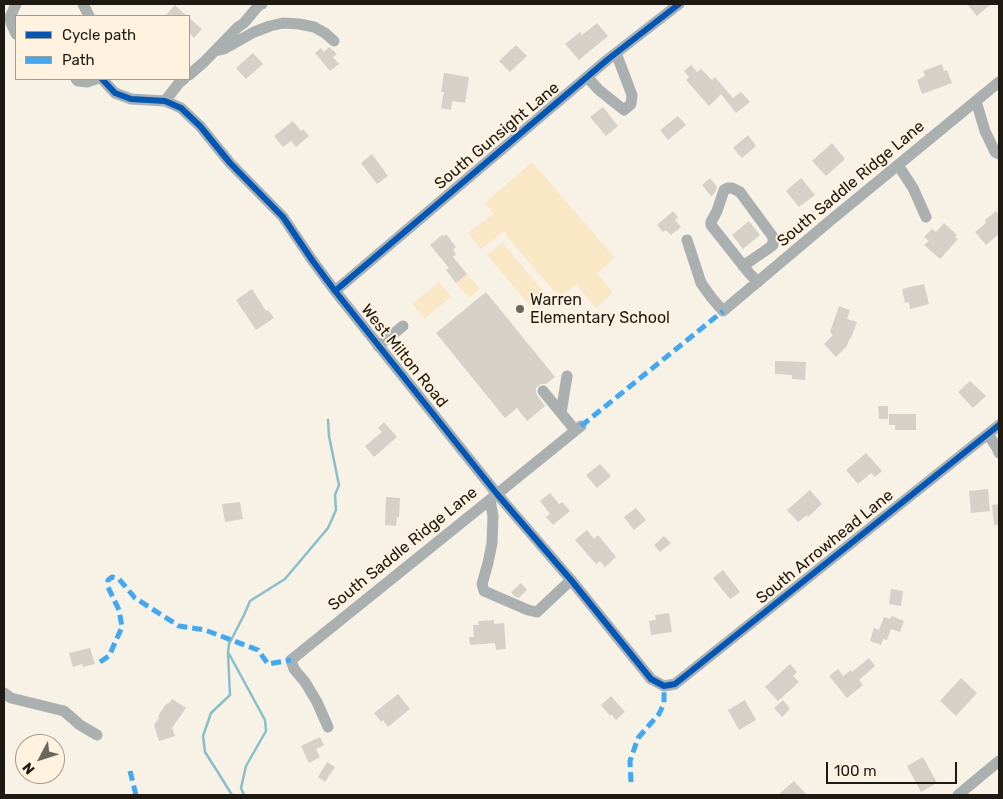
<!DOCTYPE html>
<html>
<head>
<meta charset="utf-8">
<style>
	body { margin:0 }
	#map { position:relative; width:1003px; height:799px; overflow:hidden; background:#f8f1e6; font-family:Rubik,sans-serif }
	canvas { display:block }
	.frame { position:absolute; inset:0; border:5px solid #1e1a13; pointer-events:none }
	.legend { position:absolute; left:15px; top:15px; width:175px; height:65px; box-sizing:border-box; background:#fff3df; border:1px solid #a59c8d; margin:0; padding:6px 9px; list-style:none; font-size:15px; color:#1e1a13 }
	.legend li { display:flex; align-items:center; gap:10px; height:25px }
	.legend b { width:25px; border:1px solid #a59c8d }
	.north { position:absolute; left:15px; top:734px; width:50px; height:50px; box-sizing:border-box; background:#fff3df; border:1px solid #a59c8d; border-radius:50%; rotate:230deg; font-size:14px; font-weight:700; line-height:20px; text-align:center; color:#1e1a13 }
	.north::after { content:''; display:block; margin:auto; width:18px; height:22px; background:#6a655d; clip-path:polygon(50% 0,100% 100%,50% 72%,0 100%) }
	.scale { position:absolute; left:826px; top:762px; width:131px; height:22px; box-sizing:border-box; border:2px solid #1e1a13; border-top:0; padding-left:6px; font-size:15px; line-height:18px; white-space:nowrap; color:#1e1a13; -webkit-text-stroke:4px #fff3df; paint-order:stroke }
</style>
</head>
<body>
<div id="map">
<canvas width="1003" height="799"></canvas>
<div class="frame"></div>
<ul class="legend">
<li><b style="height:6px;background:#0057b8"></b>Cycle path</li>
<li><b style="height:6px;background:#3fa9f5"></b>Path</li>
</ul>
<div class="north">N</div>
<div class="scale">100 m</div>
</div>
<script>
const ctx = document.querySelector('canvas').getContext('2d');
ctx.lineJoin = 'round';
function fillPath(path, color) {
  ctx.fillStyle = color;
  ctx.fill(path, 'evenodd');
}
function shape(rows) {
  const path = new Path2D();
  for (const r of rows) {
    path.moveTo(r[0], r[1]);
    for (let i = 2; i < r.length; i += 2) path.lineTo(r[i], r[i + 1]);
  }
  return path;
}
function stroke(path, color, width, dash) {
  ctx.strokeStyle = color;
  ctx.lineWidth = width;
  ctx.lineCap = dash ? 'butt' : 'round';
  ctx.setLineDash(dash || []);
  ctx.stroke(path);
}
function write(font, color, halo, rows, align = 'center') {
  ctx.font = font + ' Rubik,sans-serif';
  ctx.lineWidth = 4;
  ctx.setLineDash([]);
  ctx.textBaseline = 'middle';
  ctx.strokeStyle = halo;
  ctx.fillStyle = color;
  for (const [text, x, y, turn = 0] of rows) {
    ctx.save();
    ctx.translate(x, y);
    ctx.rotate((+turn || 0) * Math.PI / 180);
    ctx.textAlign = isNaN(turn) ? turn : align;
    if (halo) ctx.strokeText(text, 0, 0);
    ctx.fillText(text, 0, 0);
    ctx.restore();
  }
}
fillPath(shape([
	[532,162,615,258,597,273,613,293,596,308,576,284,560,298,507,237,505,231,481,249,468,233,493,214,498,221,489,207,484,204],
	[502,242,545,294,531,307,487,255],
	[467,274,480,289,469,298,456,283],
	[439,282,451,297,425,319,412,304]
]), '#f9e7c6');
stroke(shape([
	[228,654,230,695,211,713,203,736,205,752,219,774,232,795],
	[244,795,241,788,246,766,266,731,265,720,228,652,229,644,244,615,250,601,285,579,328,528,336,510,335,495,339,485,329,436,328,420]
]), '#87bfcb', 2.5);
fillPath(shape([
	[967,4,991,4,977,16],
	[175,5,178,8,187,16,165,16],
	[189,18,202,29,194,38,189,33],
	[597,23,608,36,579,60,565,44,580,32,582,35],
	[516,45,527,56,510,72,499,61],
	[329,47,337,54,333,57,339,64,330,71,315,53,321,48,324,52],
	[253,53,263,64,246,79,236,68],
	[942,64,944,71,947,70,952,83,922,94,917,80,925,76,923,71],
	[691,65,697,72,701,69,712,80,715,77,733,98,741,92,750,102,736,113,721,94,709,106,686,80,689,77,684,71],
	[444,73,469,77,465,103,452,101,451,110,441,108,444,92,441,92],
	[603,107,618,126,606,136,590,117],
	[678,116,686,125,668,140,660,130],
	[293,121,301,131,303,129,309,136,296,147,291,141,283,147,274,136],
	[748,135,756,146,742,158,733,148],
	[832,143,845,159,826,176,812,161],
	[372,154,388,176,377,184,361,163],
	[710,178,717,187,715,193,711,196,702,185],
	[801,178,815,195,799,207,786,191],
	[673,211,678,217,675,220,681,227,671,235,666,230,663,232,657,225],
	[996,211,999,215,999,234,986,245,975,232,986,223,985,220],
	[749,221,760,235,743,249,732,235],
	[944,223,957,235,955,237,958,239,940,259,924,245,929,241,924,237,932,229,936,232],
	[446,234,456,247,453,250,456,254,453,257,467,274,456,283,446,270,449,268,430,245,442,235,444,236],
	[924,284,929,304,910,309,909,302,905,303,902,289],
	[252,289,266,311,268,310,274,318,256,330,236,300],
	[486,292,555,377,546,384,541,384,536,388,536,392,537,395,545,406,527,421,517,408,505,418,436,333],
	[839,306,850,310,847,319,857,322,851,338,849,340,847,346,836,357,824,344,833,335,830,332],
	[775,361,806,362,805,380,792,379,792,375,775,374],
	[970,381,986,396,973,408,958,392],
	[878,406,888,406,888,419,879,419],
	[889,414,916,414,916,430,895,430,895,425,889,425],
	[384,422,397,437,374,457,365,446,382,432,378,428],
	[866,453,882,471,875,477,871,473,858,484,846,470],
	[600,464,611,476,597,488,586,475],
	[988,489,990,511,971,513,969,491],
	[810,490,822,504,808,517,807,515,798,522,787,510],
	[550,493,559,504,562,502,570,511,553,525,546,517,550,514,540,501],
	[386,497,400,498,399,517,397,517,396,526,385,525],
	[240,502,243,519,225,522,222,504],
	[999,504,999,525,994,525,992,505],
	[636,508,646,520,634,530,624,517],
	[587,530,594,539,598,535,616,557,605,567,600,561,596,564,575,540],
	[664,536,671,543,660,552,654,545],
	[723,570,740,592,730,599,713,578],
	[521,583,527,590,519,598,514,596,511,592],
	[891,589,903,591,901,606,889,604],
	[669,613,672,632,651,635,649,621,656,620,655,615],
	[892,616,904,621,900,632,891,629,887,640,883,639,881,645,870,641,874,628,879,630,884,617,890,619],
	[494,620,494,624,504,623,506,649,496,650,495,643,470,645,469,637,474,637,473,625,479,625,478,621],
	[90,648,95,664,83,667,82,664,73,667,69,653],
	[869,658,875,666,859,680,863,685,847,698,829,676,838,669,843,676,851,670,852,672],
	[790,664,797,672,793,676,799,682,778,701,765,687],
	[961,678,977,693,956,716,940,701],
	[398,694,410,709,388,727,383,720,381,722,374,713],
	[611,696,625,712,616,720,611,714,610,716,601,705],
	[172,699,186,708,172,728,175,736,159,741,154,725,159,718,158,716,166,704,169,703],
	[745,700,756,720,739,730,728,710],
	[783,700,790,709,782,717,774,708],
	[320,737,324,745,316,749,320,757,309,763,301,746],
	[923,757,937,783,921,792,907,766],
	[327,762,335,767,325,782,318,777],
	[794,781,807,795,778,795]
]), '#d5d0c8');
stroke(shape([
	[16,4,10,17,11,23,16,34],
	[83,4,89,16],
	[215,51,224,49,254,32,270,26,283,23,299,24,314,27,325,33,334,41],
	[189,75,204,62,238,27,244,23,259,5,262,4],
	[587,77,599,90,624,110,631,104,632,95,616,53],
	[76,79,78,81,87,82,96,79],
	[102,79,115,93,131,99,165,101,181,108,200,126,230,163,283,217,312,260,335,291,497,494,571,580,651,679,664,686,675,684,999,425],
	[165,101,179,83,184,79],
	[976,101,985,131,995,152,999,154],
	[898,165,913,188,926,217],
	[687,240,701,283,711,297,723,311,831,220,999,82],
	[743,266,769,248,773,245,773,237,740,192,732,188,728,188,724,190,717,211,711,222,711,225,749,273,758,282],
	[335,291,607,60,679,4],
	[378,346,403,326],
	[543,391,575,430],
	[561,413,567,376],
	[988,434,997,448,999,453],
	[490,500,493,516,492,543,488,563,482,584,484,591,528,610,537,612,571,580],
	[4,693,11,698,64,711,80,725,97,735],
	[328,727,317,702,305,682,294,669,291,660,497,494,581,426],
	[958,795,999,761]
]), '#a9b0af', 11);
stroke(shape([
	[581,426,723,311],
	[100,662,109,656,122,627,119,610,108,587,108,580,112,577,119,579,135,598,179,626,205,630,258,650,268,664,291,660],
	[130,771,136,795],
	[631,782,630,761,638,738,659,714,664,703,664,686]
]), '#3fa9f5', 5, [10, 5]);
stroke(shape([
	[102,79,115,93,131,99,165,101,181,108,200,126,230,163,283,217,312,260,335,291,497,494,571,580,651,679,664,686,675,684,999,425],
	[335,291,607,60,679,4]
]), '#0057b8', 6);
for (const [x, y, r, color] of [
	[520,309,5,"#6a655d"]
]) {
  const dot = new Path2D();
  dot.arc(x, y, r, 0, 2 * Math.PI);
  ctx.fillStyle = color;
  ctx.fill(dot);
  stroke(dot, '#fff3df', 2);
}
write('16px', '#1e1a13', '#fff3df', [
	["South Gunsight Lane",497,136,-40],
	["South Saddle Ridge Lane",851,184,-40],
	["West Milton Road",404,356,51],
	["South Arrowhead Lane",825,547,-39],
	["South Saddle Ridge Lane",403,549,-39]
]);
write('16px', '#1e1a13', '#fff3df', [
	["Warren",530,300],
	["Elementary School",530,318]
], 'left');
</script>
</body>
</html>
